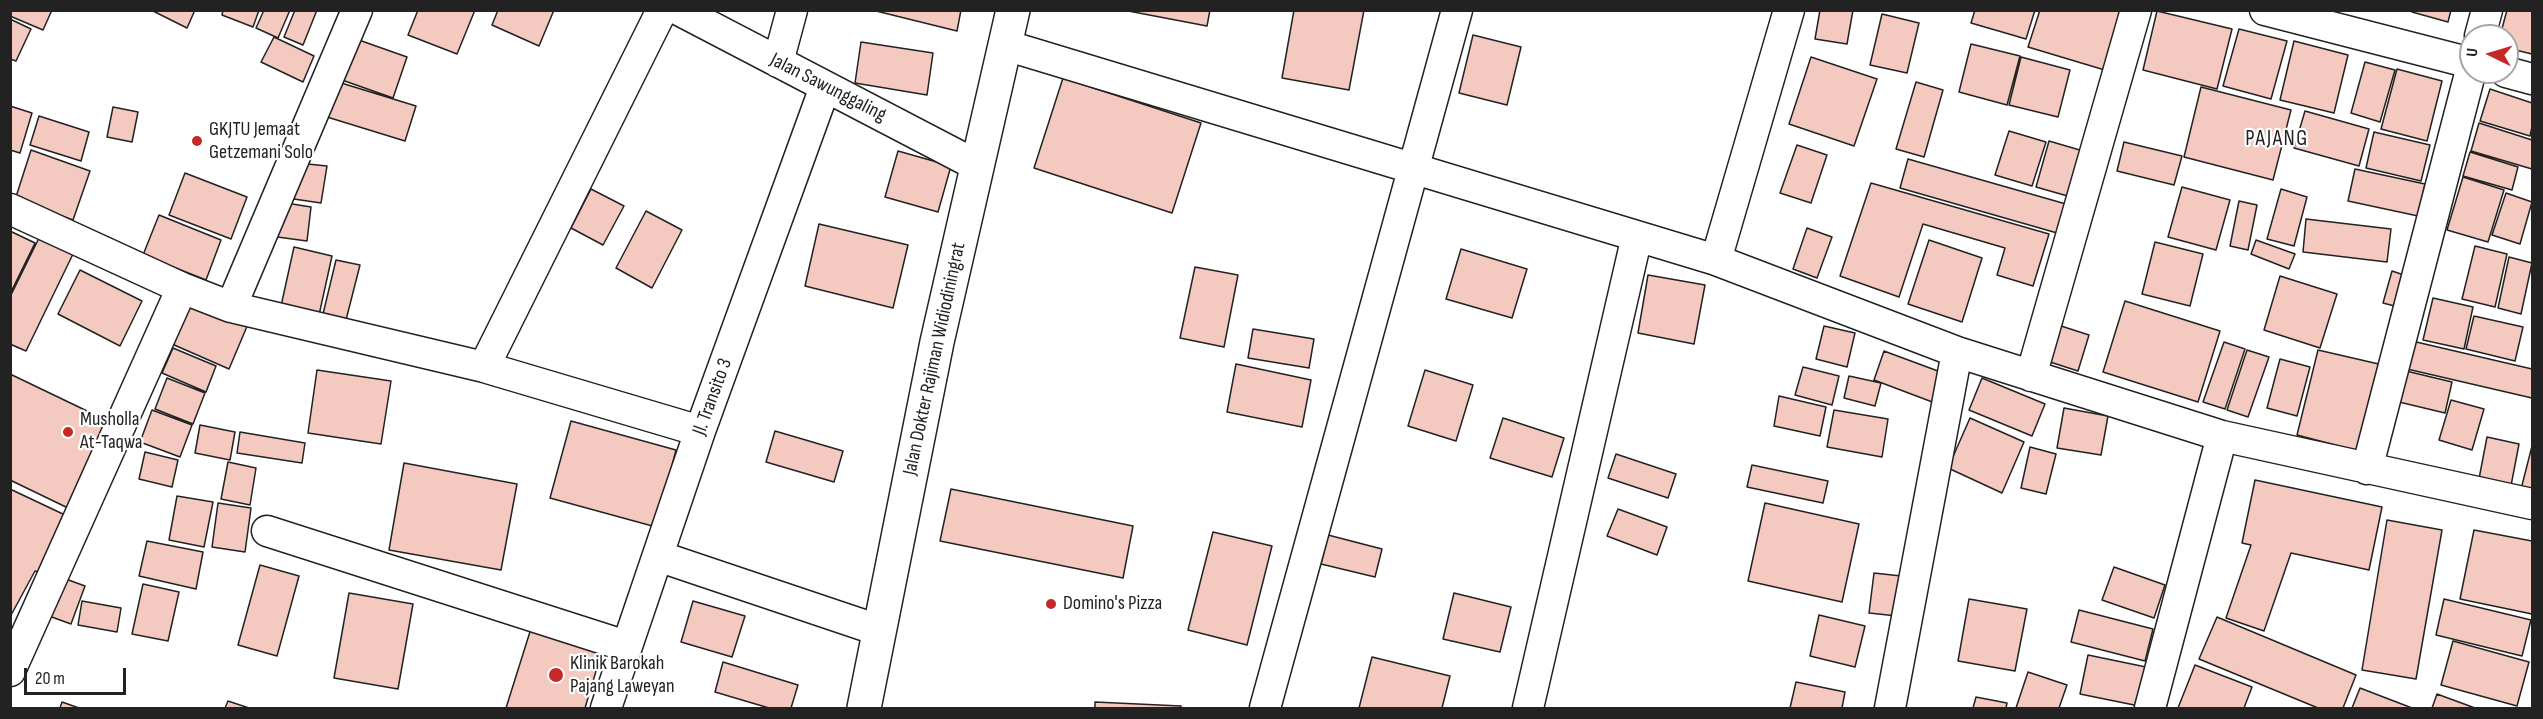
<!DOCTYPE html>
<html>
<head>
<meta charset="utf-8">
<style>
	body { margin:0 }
	#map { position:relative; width:2543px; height:719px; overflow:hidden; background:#fff; font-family:"Sofia Sans Condensed",sans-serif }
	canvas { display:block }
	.frame { position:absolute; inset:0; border:12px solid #222; pointer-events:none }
	.north { position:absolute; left:2459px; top:24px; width:60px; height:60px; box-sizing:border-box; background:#fff; border:2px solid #a7a7a7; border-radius:50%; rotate:275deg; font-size:16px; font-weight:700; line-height:24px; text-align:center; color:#222 }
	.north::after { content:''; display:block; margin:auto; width:21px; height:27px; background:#c62828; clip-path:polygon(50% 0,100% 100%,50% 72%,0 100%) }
	.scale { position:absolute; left:24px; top:668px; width:102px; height:27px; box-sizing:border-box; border:3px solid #222; border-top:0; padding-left:8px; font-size:18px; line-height:21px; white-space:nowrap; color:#222; -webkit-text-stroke:4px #fff; paint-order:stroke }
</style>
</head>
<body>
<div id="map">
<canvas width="2543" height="719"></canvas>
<div class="frame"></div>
<div class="north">U</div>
<div class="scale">20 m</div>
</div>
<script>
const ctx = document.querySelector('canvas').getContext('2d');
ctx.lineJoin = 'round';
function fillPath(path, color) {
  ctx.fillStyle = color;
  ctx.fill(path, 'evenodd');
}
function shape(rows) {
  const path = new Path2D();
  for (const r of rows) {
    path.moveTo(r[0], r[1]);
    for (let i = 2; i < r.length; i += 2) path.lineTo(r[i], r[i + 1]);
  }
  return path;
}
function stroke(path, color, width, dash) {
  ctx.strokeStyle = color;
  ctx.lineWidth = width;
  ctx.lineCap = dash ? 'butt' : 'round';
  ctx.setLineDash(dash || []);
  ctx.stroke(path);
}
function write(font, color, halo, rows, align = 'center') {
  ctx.font = font + ' "Sofia Sans Condensed",sans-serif';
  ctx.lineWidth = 4.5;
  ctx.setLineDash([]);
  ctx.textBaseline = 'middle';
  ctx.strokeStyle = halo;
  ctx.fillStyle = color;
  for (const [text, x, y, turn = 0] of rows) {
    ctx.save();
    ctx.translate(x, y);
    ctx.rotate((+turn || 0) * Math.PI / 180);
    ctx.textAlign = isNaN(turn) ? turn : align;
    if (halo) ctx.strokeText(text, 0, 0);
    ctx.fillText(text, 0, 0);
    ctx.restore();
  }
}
const building = shape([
	[10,10,52,10,43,30,10,16,10,10],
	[151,10,195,10,187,28,151,10],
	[223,10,259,10,253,27,222,15,223,10],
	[264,10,290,10,278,38,256,28,264,10],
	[295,10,317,10,303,45,284,37,295,10],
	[418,10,475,10,457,54,408,35,418,10],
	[498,10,554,10,539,46,492,25,498,10],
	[872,10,961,10,957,31,872,10],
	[1123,10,1210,10,1207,26,1123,10],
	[1294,10,1364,10,1349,90,1282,78,1294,10],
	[1820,10,1853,10,1847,44,1815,39,1820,10],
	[1975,10,2035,10,2026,39,1971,23,1975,10],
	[2040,10,2126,10,2108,71,2028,47,2040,10],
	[2412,10,2451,10,2448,22,2412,12,2412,10],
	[2507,10,2532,10,2532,54,2507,48,2507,36,2500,36,2507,10],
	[2157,11,2232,29,2217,89,2143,70,2157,11],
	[1882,14,1919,23,1907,73,1870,65,1882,14],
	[10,19,31,29,16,61,10,59,10,19],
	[2239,29,2287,41,2271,99,2223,86,2239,29],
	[1473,35,1521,47,1507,105,1459,93,1473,35],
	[274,37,314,56,303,82,261,62,274,37],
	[356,39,407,57,393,98,342,80,356,39],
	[2294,41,2348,55,2334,113,2280,100,2294,41],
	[861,42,933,53,927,95,855,83,861,42],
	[1971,44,2020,56,2007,105,1959,92,1971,44],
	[1811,57,1877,79,1854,146,1789,124,1811,57],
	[2021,57,2070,70,2058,117,2009,105,2021,57],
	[2365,62,2395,70,2380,122,2351,113,2365,62],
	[2397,69,2442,81,2427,141,2381,129,2397,69],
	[1063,78,1201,123,1172,213,1034,168,1063,78],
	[338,82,416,106,405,141,327,117,338,82],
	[1916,82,1943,90,1924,157,1896,149,1916,82],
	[2201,87,2291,110,2273,180,2184,157,2201,87],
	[2490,89,2532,103,2532,127,2530,136,2480,121,2490,89],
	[10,106,32,113,20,153,10,150,10,106],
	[113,107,138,112,132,142,107,137,113,107],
	[2305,111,2369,129,2359,166,2294,148,2305,111],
	[39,116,89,132,81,161,30,145,39,116],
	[2479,123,2532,140,2532,169,2471,151,2479,123],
	[2009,131,2046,142,2032,186,1995,175,2009,131],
	[2374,132,2430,145,2421,181,2366,168,2374,132],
	[2049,141,2090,153,2078,199,2036,187,2049,141],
	[2124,142,2182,156,2174,185,2117,171,2124,142],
	[1797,145,1827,155,1811,203,1780,193,1797,145],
	[31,150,90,171,73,220,15,200,31,150],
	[898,151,951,166,938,212,885,197,898,151],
	[2470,152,2518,167,2512,190,2463,176,2470,152],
	[1908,159,2073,206,2064,235,1900,188,1908,159],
	[298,163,327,166,321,203,287,198,298,163],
	[2355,169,2425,184,2418,216,2348,201,2355,169],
	[185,173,247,197,231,239,169,215,185,173],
	[2463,177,2504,190,2488,242,2447,230,2463,177],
	[1871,183,2049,234,2033,286,1997,275,2005,248,1923,224,1899,297,1840,276,1871,183],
	[2182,187,2230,200,2216,250,2168,237,2182,187],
	[591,189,624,206,603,245,571,228,591,189],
	[2281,189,2307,197,2294,246,2267,239,2281,189],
	[2506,193,2532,202,2520,244,2492,235,2506,193],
	[2239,201,2257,205,2248,250,2230,246,2239,201],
	[280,202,311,207,307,241,270,236,280,202],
	[646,211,682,230,652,288,616,268,646,211],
	[159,215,221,240,206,280,143,255,159,215],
	[2306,219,2391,229,2387,262,2303,252,2306,219],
	[819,224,908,245,893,308,805,286,819,224],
	[1807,228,1832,237,1817,278,1793,269,1807,228],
	[10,231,35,243,10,294,10,231],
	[40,236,74,252,26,351,10,344,10,297,40,236],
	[1929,240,1982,258,1962,322,1908,304,1929,240],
	[2256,240,2295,254,2289,269,2251,254,2256,240],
	[2155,242,2203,254,2190,306,2142,294,2155,242],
	[2475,246,2507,254,2495,307,2462,299,2475,246],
	[294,247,332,256,319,315,281,306,294,247],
	[1461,249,1527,269,1512,318,1446,299,1461,249],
	[2509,257,2532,263,2521,314,2498,308,2509,257],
	[336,260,360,265,346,320,323,314,336,260],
	[1195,267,1238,275,1224,347,1180,338,1195,267],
	[80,270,142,301,120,346,58,314,80,270],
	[2392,271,2410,277,2402,308,2383,303,2392,271],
	[1648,275,1705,285,1694,344,1638,333,1648,275],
	[2280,276,2337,294,2320,348,2264,330,2280,276],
	[2433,298,2473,307,2464,349,2423,340,2433,298],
	[190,299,248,324,229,369,172,344,190,299],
	[2125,301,2220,331,2198,402,2103,372,2125,301],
	[2474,316,2523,327,2515,361,2466,349,2474,316],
	[2058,325,2089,335,2078,371,2047,361,2058,325],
	[1824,326,1855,333,1847,367,1816,359,1824,326],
	[1253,329,1314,339,1309,368,1248,358,1253,329],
	[2412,341,2532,369,2532,398,2407,369,2412,341],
	[2224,342,2245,349,2225,409,2203,402,2224,342],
	[173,348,216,366,206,392,162,373,173,348],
	[2247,350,2269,357,2248,417,2227,410,2247,350],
	[2318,350,2383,365,2362,452,2297,435,2318,350],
	[1884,351,1946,374,1935,403,1874,380,1884,351],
	[2280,359,2310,367,2297,416,2267,408,2280,359],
	[1236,364,1311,380,1302,427,1227,412,1236,364],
	[1803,367,1839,376,1832,405,1795,395,1803,367],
	[317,370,391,381,381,444,308,433,317,370],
	[1425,370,1473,385,1456,441,1408,426,1425,370],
	[2406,371,2452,382,2445,413,2399,402,2406,371],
	[10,374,110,422,68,508,10,480,10,374],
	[1849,376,1881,383,1875,406,1844,398,1849,376],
	[167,378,205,393,193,424,155,409,167,378],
	[1982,378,2045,404,2032,436,1969,410,1982,378],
	[1779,396,1826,407,1820,436,1774,426,1779,396],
	[2451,400,2484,409,2472,450,2439,440,2451,400],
	[2064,408,2108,416,2101,455,2057,448,2064,408],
	[152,410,192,425,180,457,140,442,152,410],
	[1834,410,1888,419,1882,457,1827,447,1834,410],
	[1503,418,1564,438,1552,477,1490,458,1503,418],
	[1970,418,2024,442,2002,493,1948,468,1970,418],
	[571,421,676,450,656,527,550,498,571,421],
	[200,425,235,432,230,460,195,453,200,425],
	[775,431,843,451,834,482,766,462,775,431],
	[240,432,305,443,302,463,237,453,240,432],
	[2487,437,2519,444,2510,491,2478,484,2487,437],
	[2532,446,2532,497,2520,493,2532,446],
	[2030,447,2056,454,2046,494,2021,488,2030,447],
	[145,452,178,460,172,487,139,479,145,452],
	[1616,454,1676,474,1668,498,1608,478,1616,454],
	[228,462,256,468,250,505,221,499,228,462],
	[404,463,517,484,501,570,389,550,404,463],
	[1752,465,1828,481,1823,503,1747,487,1752,465],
	[2255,480,2382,507,2369,570,2291,553,2264,631,2226,618,2251,545,2242,543,2255,480],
	[10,489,65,515,38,572,35,571,10,617,10,489],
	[951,489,1133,526,1123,578,940,541,951,489],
	[177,496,213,502,204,547,169,540,177,496],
	[218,503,251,508,245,552,212,547,218,503],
	[1765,503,1859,524,1842,602,1748,581,1765,503],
	[1618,509,1667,527,1657,555,1607,536,1618,509],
	[2387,520,2442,530,2416,679,2362,670,2387,520],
	[2474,530,2532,541,2532,614,2460,599,2474,530],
	[1213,532,1272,546,1247,645,1188,630,1213,532],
	[1328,535,1382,549,1375,577,1321,564,1328,535],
	[147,541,203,552,196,589,139,576,147,541],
	[260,565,299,576,277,656,238,645,260,565],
	[2114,567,2165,585,2154,618,2102,600,2114,567],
	[1874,573,1901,576,1897,616,1869,613,1874,573],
	[63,578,85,586,71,624,49,616,63,578],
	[143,584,179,592,168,641,132,634,143,584],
	[349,593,413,604,398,689,334,678,349,593],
	[1454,593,1511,607,1500,652,1443,639,1454,593],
	[1969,599,2027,609,2015,671,1958,661,1969,599],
	[2444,599,2531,620,2522,656,2436,635,2444,599],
	[82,601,121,608,117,632,78,625,82,601],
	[693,601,745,616,732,657,681,642,693,601],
	[2079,610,2153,629,2145,661,2071,642,2079,610],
	[1819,615,1865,626,1855,667,1810,656,1819,615],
	[2217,617,2356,675,2343,708,2318,708,2199,659,2217,617],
	[534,619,605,641,585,708,506,708,534,619],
	[2453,641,2529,662,2517,706,2441,685,2453,641],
	[2088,655,2146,667,2139,706,2080,694,2088,655],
	[1372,657,1450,676,1442,708,1359,708,1372,657],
	[723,662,798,685,791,708,769,708,715,692,723,662],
	[2195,665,2252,687,2244,708,2178,708,2195,665],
	[2028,672,2067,685,2059,708,2016,708,2028,672],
	[1796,682,1845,692,1842,708,1790,708,1796,682],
	[2360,688,2412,708,2352,708,2360,688],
	[2437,694,2475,708,2432,708,2437,694],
	[1976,697,2007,703,2006,708,1973,708,1976,697],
	[228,701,249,708,225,708,228,701],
	[62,702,79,708,60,708,62,702],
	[1095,702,1181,706,1181,708,1095,708,1095,702]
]);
fillPath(building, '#f3c9c0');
stroke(building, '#222', 1.5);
const street = shape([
	[679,10,978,166],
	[2265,10,2471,63],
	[2480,36,2487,10],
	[1005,45,1716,260,1957,352,2222,436,2532,504],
	[778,62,792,10],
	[2506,72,2532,79],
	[10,209,182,288,231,307,484,367,700,431],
	[1716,260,1789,10],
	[231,307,357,10],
	[484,367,662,10],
	[2031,376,2136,10],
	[2367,469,2471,70],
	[267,531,626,646],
	[658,556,878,630],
	[10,671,182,288],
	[606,708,700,431,825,87],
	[1265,708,1457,10],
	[1528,708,1637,236],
	[1890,708,1957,352],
	[2150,708,2222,436]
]);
const primary = shape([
	[864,708,937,342,1013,10]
]);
stroke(street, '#222', 33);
stroke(primary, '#222', 36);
stroke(street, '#fff', 30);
stroke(primary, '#fff', 33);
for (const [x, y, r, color] of [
	[197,141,6,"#c62828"],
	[68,432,6,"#c62828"],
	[1051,604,6,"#c62828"],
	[556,675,8,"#c62828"]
]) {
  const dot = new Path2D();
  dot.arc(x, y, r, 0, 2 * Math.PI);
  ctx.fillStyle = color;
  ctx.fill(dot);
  stroke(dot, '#fff', 2);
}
write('20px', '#222', '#fff', [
	["Jalan Sawunggaling",828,88,27],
	["Jalan Dokter Rajiman Widiodiningrat",935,359,-78],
	["Jl. Transito 3",713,397,-70]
]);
write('20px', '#222', '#fff', [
	["GKJTU Jemaat",209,130],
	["Getzemani Solo",209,153],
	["Musholla",80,420],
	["At-Taqwa",80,443],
	["Domino's Pizza",1063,604],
	["Klinik Barokah",570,664],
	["Pajang Laweyan",570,687]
], 'left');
ctx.letterSpacing = '1.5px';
write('22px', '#222', '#fff', [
	["PAJANG",2277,139]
]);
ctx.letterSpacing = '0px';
</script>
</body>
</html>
